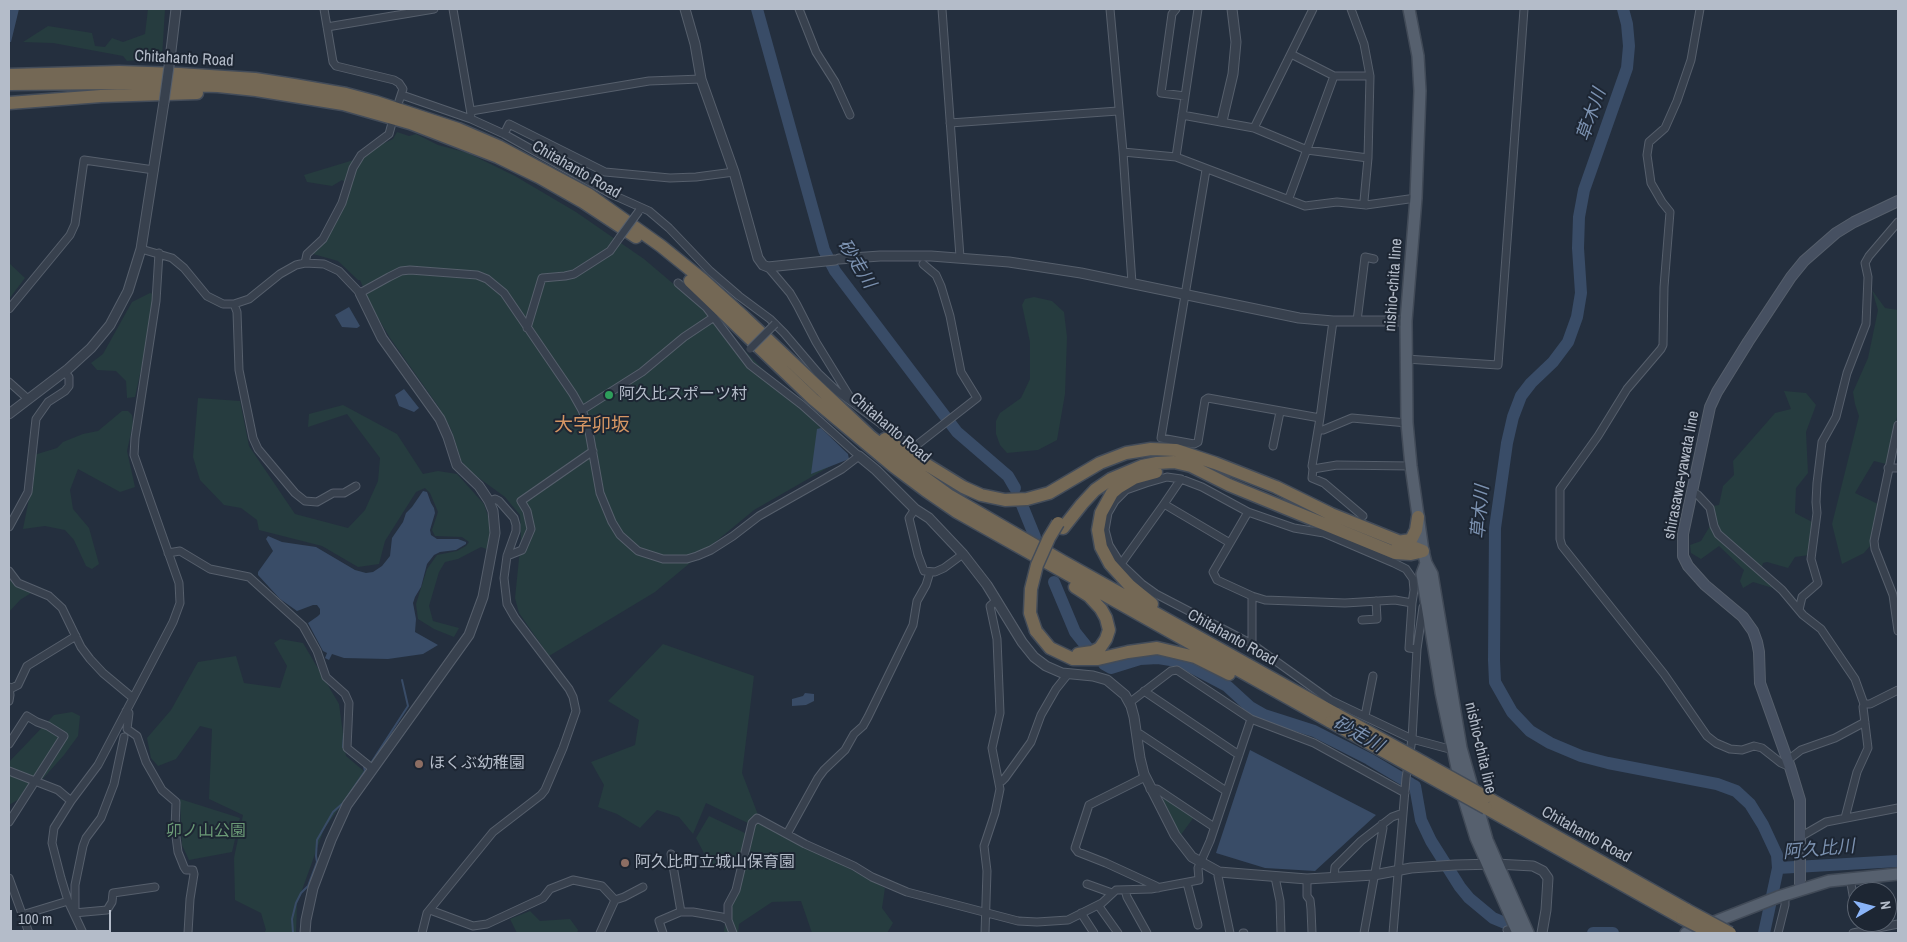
<!DOCTYPE html>
<html>
<head>
<meta charset="utf-8">
<style>
	body { margin:0 }
	#map { position:relative; width:1907px; height:942px; overflow:hidden; background:#242f3e; font-family:"Archivo Narrow",sans-serif }
	canvas { display:block }
	.frame { position:absolute; inset:0; border:10px solid #b4bcc9; pointer-events:none }
	.north { position:absolute; left:1847px; top:882px; width:50px; height:50px; box-sizing:border-box; background:#1d2633; border:1px solid #59626f; border-radius:50%; rotate:82deg; font-size:14px; font-weight:700; line-height:20px; text-align:center; color:#b4bcc9 }
	.north::after { content:''; display:block; margin:auto; width:18px; height:22px; background:#8ab4f8; clip-path:polygon(50% 0,100% 100%,50% 72%,0 100%) }
	.scale { position:absolute; left:10px; top:910px; width:101px; height:22px; box-sizing:border-box; border:2px solid #b4bcc9; border-top:0; padding-left:6px; font-size:15px; line-height:18px; white-space:nowrap; color:#b4bcc9; -webkit-text-stroke:4px #1d2633; paint-order:stroke }
</style>
</head>
<body>
<div id="map">
<canvas width="1907" height="942"></canvas>
<div class="frame"></div>
<div class="north">N</div>
<div class="scale">100 m</div>
</div>
<script>
const ctx = document.querySelector('canvas').getContext('2d');
ctx.lineJoin = 'round';
function fillPath(path, color) {
  ctx.fillStyle = color;
  ctx.fill(path, 'evenodd');
}
function shape(rows) {
  const path = new Path2D();
  for (const r of rows) {
    path.moveTo(r[0], r[1]);
    for (let i = 2; i < r.length; i += 2) path.lineTo(r[i], r[i + 1]);
  }
  return path;
}
function stroke(path, color, width, dash) {
  ctx.strokeStyle = color;
  ctx.lineWidth = width;
  ctx.lineCap = dash ? 'butt' : 'round';
  ctx.setLineDash(dash || []);
  ctx.stroke(path);
}
function write(font, color, halo, rows, align = 'center') {
  ctx.font = font + ' "Archivo Narrow","Noto Sans JP",sans-serif';
  ctx.lineWidth = 4;
  ctx.setLineDash([]);
  ctx.textBaseline = 'middle';
  ctx.strokeStyle = halo;
  ctx.fillStyle = color;
  for (const [text, x, y, turn = 0] of rows) {
    ctx.save();
    ctx.translate(x, y);
    ctx.rotate((+turn || 0) * Math.PI / 180);
    ctx.textAlign = isNaN(turn) ? turn : align;
    if (halo) ctx.strokeText(text, 0, 0);
    ctx.fillText(text, 0, 0);
    ctx.restore();
  }
}
fillPath(shape([
	[148,9,165,9,162,58,127,61,123,56,53,43,23,42,48,26,92,33,95,46,105,47,112,38,123,42,145,34],
	[397,132,409,136,416,134,438,145,468,153,515,176,576,212,644,259,709,314,848,456,754,510,655,592,549,656,519,613,515,598,521,539,520,515,505,497,468,470,461,460,451,429,438,406,390,338,372,308,360,280,358,280,338,261,313,254,323,243,348,185,342,180,332,186,307,182,304,175,357,159,367,151,393,139],
	[9,263,25,278,9,299],
	[1872,290,1885,308,1898,310,1898,413,1886,464,1874,461,1855,493,1878,504,1870,546,1864,553,1842,564,1832,524,1859,416,1855,404,1853,392,1868,358,1878,310],
	[150,293,154,294,155,300,151,306,149,333,135,397,127,398,126,381,116,371,97,370,91,363,103,354,132,302],
	[1034,297,1052,301,1064,312,1067,337,1065,394,1057,440,1038,450,1007,453,1000,445,996,434,996,421,1000,413,1021,398,1030,379,1030,342,1022,305,1025,299],
	[1784,391,1806,393,1816,405,1806,432,1808,473,1796,488,1795,513,1814,523,1809,555,1795,557,1788,568,1767,562,1763,563,1759,575,1776,589,1753,582,1743,588,1740,581,1744,570,1719,546,1701,559,1691,553,1690,545,1701,541,1710,526,1707,507,1719,505,1723,486,1734,475,1733,461,1775,413,1791,409],
	[198,398,240,401,249,446,295,514,348,528,365,510,378,481,380,458,347,414,308,427,309,414,343,405,397,434,423,474,438,471,457,474,484,504,491,525,489,550,481,547,458,559,445,562,439,572,429,606,433,621,459,628,454,637,434,629,418,619,416,604,427,569,437,555,457,551,466,546,469,542,462,537,435,536,432,530,438,512,430,493,425,488,416,492,385,541,379,564,358,567,322,546,259,530,257,520,241,508,224,505,200,480,193,457],
	[122,411,128,411,132,415,133,423,127,451,135,487,120,492,78,469,70,490,73,509,89,528,99,564,92,569,86,566,74,540,65,530,45,526,23,529,33,479,34,455,57,448,63,442,83,434,98,431],
	[9,579,15,585,31,593,20,600,9,612],
	[280,639,303,643,339,704,346,756,365,772,324,829,297,904,296,933,264,933,266,930,261,913,235,900,234,858,243,815,209,799,212,729,200,726,176,759,158,766,151,758,147,738,171,710,198,662,236,656,244,683,280,688,287,666,274,643],
	[663,644,754,676,742,773,760,820,885,888,882,908,893,923,887,933,812,933,801,901,772,902,739,924,738,933,724,933,725,923,732,904,733,885,740,862,729,859,726,866,715,865,708,861,696,838,709,816,747,834,750,824,706,803,693,834,679,817,657,810,640,828,617,814,598,807,604,785,591,762,635,745,639,720,608,701],
	[72,712,80,716,78,736,64,755,31,792,9,805,9,762,54,715],
	[1165,798,1194,817,1180,836,1162,801],
	[180,799,240,818,232,852,189,860,182,845],
	[530,911,540,921,570,919,578,930,577,933,517,933,510,919]
]), '#263c3f');
fillPath(shape([
	[9,9,19,9,11,42,9,42],
	[349,307,360,326,357,328,342,327,335,315],
	[404,389,419,408,414,412,399,406,395,395],
	[821,428,848,454,849,459,811,474,817,429],
	[423,491,427,492,431,503,434,508,435,513,430,530,431,535,437,539,458,539,466,542,466,544,456,550,440,552,434,555,427,564,421,587,415,597,413,603,416,619,415,632,438,645,423,654,388,659,344,658,332,654,329,660,325,658,327,653,323,651,308,623,318,616,320,614,320,609,317,605,313,605,297,611,280,599,258,575,258,572,273,551,266,539,268,536,282,542,316,547,355,570,366,573,373,572,382,566,390,556,392,538,403,522,406,513,412,507],
	[805,693,814,694,814,701,806,705,792,706,792,699,803,696],
	[1250,750,1376,815,1315,871,1265,868,1216,853]
]), '#394c67');
stroke(shape([
	[344,734,343,747,353,757],
	[371,763,408,706,402,680],
	[293,933,292,919,296,903,301,893,308,886,317,862,316,856,317,840,333,812,343,803,365,771,364,766]
]), '#394c67', 2);
stroke(shape([
	[757,9,824,250,835,271,957,432,1008,476,1015,488],
	[1623,9,1627,24,1629,46,1627,68,1584,190,1579,217,1578,248,1581,293,1577,317,1568,342,1553,362,1531,383,1521,396,1513,417,1507,443,1495,528,1494,660,1495,682,1512,712,1530,731,1550,743,1581,756,1608,763,1717,784,1736,791,1750,804,1763,825,1777,855,1778,868,1764,933],
	[1022,505,1035,537],
	[1054,582,1075,632,1087,647],
	[1104,664,1111,668,1140,659,1158,658,1177,661,1189,666,1227,686,1250,707,1264,715,1314,731,1369,759,1411,784,1415,786,1421,820,1431,841,1460,887,1469,898,1493,918,1522,930],
	[1778,868,1898,861],
	[1593,933,1613,933]
]), '#394c67', 12);
const minor = shape([
	[324,9,333,62,336,66,394,80,399,83,403,89,399,101],
	[453,9,471,114],
	[799,9,816,52,835,82,850,115],
	[942,9,960,257],
	[1110,9,1123,152,1132,283],
	[1176,9,1172,14,1161,93,1185,96],
	[1351,9,1364,44,1370,76,1368,158,1364,201,1366,205],
	[1700,9,1691,60,1677,101,1665,128,1649,142,1647,155,1651,183,1662,202,1670,212,1664,287,1663,345,1661,349,1627,389,1598,436,1560,489,1560,539,1562,546,1664,674,1707,736,1716,743,1730,749,1742,750,1754,746,1762,748,1781,763,1790,767],
	[327,27,434,9],
	[1291,54,1334,76,1370,76],
	[402,95,471,119,504,134,611,194,649,211,669,228,710,271,739,296,770,319,784,333,818,373,837,391,913,448,977,398,961,372,950,316,941,286,936,275,923,264],
	[471,111,649,81,701,79],
	[1182,115,1254,128,1307,150,1368,158],
	[950,123,1118,111],
	[1254,128,1313,9],
	[504,134,509,124,605,172,670,178,696,177,734,172],
	[1123,152,1176,157,1305,206,1337,202,1366,205,1416,198],
	[1176,157,1198,9],
	[1206,170,1161,438,1194,444,1198,442,1205,400,1208,398,1320,418],
	[1289,198,1334,76],
	[141,249,172,258,184,268,207,296,223,304,234,304,249,299,280,274,296,265,305,263,324,264,339,271,360,293,389,277,401,271,410,270,477,275,487,279,504,293,573,394,582,410,588,426,600,493,612,522,620,535,638,551,663,559,687,559,697,556,711,550,733,536,759,516,842,469,859,456,802,405,750,365,706,307,678,283],
	[305,263,307,254,323,239,342,203,353,168,361,155,389,134,392,123],
	[768,267,790,293,797,305,816,342,853,402],
	[234,304,237,312,239,370,253,438,258,449,295,493,305,501,317,502,333,493,344,493,356,486],
	[9,309,70,235,75,224,84,160,154,170],
	[1333,321,1320,418,1312,466,1313,469,1312,478,1324,483,1363,516],
	[1357,321,1365,257,1374,259],
	[527,328,542,278,565,276,574,274,610,251,620,237],
	[1406,359,1498,365,1524,9],
	[9,382,28,399],
	[582,410,642,372,684,337,714,317],
	[1898,425,1874,541,1875,549,1893,595,1898,631],
	[1318,430,1323,430,1352,418,1407,423],
	[1273,446,1280,412],
	[1888,468,1898,468],
	[1313,469,1337,465,1411,466],
	[1181,479,1202,487,1248,512,1294,528,1324,533,1394,563,1406,569,1413,579,1414,590,1412,603],
	[1692,492,1698,495,1710,508,1714,526,1718,534,1782,590,1803,615,1821,629,1855,679,1864,704,1870,704,1898,690],
	[915,509,909,518,918,555,924,571,935,572,944,568,963,554],
	[9,527,28,492,36,419,48,402,65,391,69,386,69,377,64,372],
	[1230,543,1248,512],
	[168,553,180,551,210,569,249,577,303,626,317,651,326,677,345,694,349,703,347,748,373,769],
	[507,556,522,550,531,529,527,511,521,501,593,451],
	[1121,564,1109,545,1105,530,1108,513,1115,501,1126,490,1146,483,1167,477,1181,479,1164,504],
	[9,571,18,583,49,596,62,608,81,647,90,659,103,673,133,698],
	[1252,596,1252,644],
	[1799,610,1802,597,1818,583,1811,559,1817,513,1816,502,1817,483,1822,442,1836,417,1847,373,1866,324,1868,277,1865,263,1869,256,1898,222],
	[1362,620,1377,619,1376,601],
	[1417,649,1409,648,1412,603,1395,600,1345,603,1265,600,1252,596,1217,580,1213,572,1230,543,1164,504,1121,564,1142,584,1156,594,1252,644,1330,700,1412,739,1453,750],
	[9,687,10,695,9,701],
	[10,689,18,685,27,666,76,636],
	[1144,691,1239,755],
	[1129,701,1133,700,1171,671,1177,670,1251,719,1314,743,1405,793],
	[126,711,129,713,127,729,137,736,146,762,162,790,176,802,175,829,178,852,184,867,186,870,193,870,194,874,190,899,188,933],
	[1365,716,1373,676],
	[1137,734,1140,734,1226,791],
	[9,744,27,716,37,722,48,726,64,736,9,822],
	[1788,760,1801,750,1835,738,1865,722],
	[9,771,58,790,71,801],
	[1145,777,1089,805,1075,848,1078,852,1106,863,1156,886,1158,888],
	[999,779,1002,781,1005,778,1031,742,1041,715,1056,689,1068,674],
	[1150,789,1157,789,1214,827],
	[1845,818,1857,772,1868,748,1863,707,1864,704],
	[787,834,818,778,824,770,845,750,854,734,863,726,868,717,913,625,917,601,926,585,930,572],
	[1800,837,1826,822,1898,808],
	[671,854,681,912],
	[1219,872,1218,876,1230,933],
	[1275,877,1280,901,1281,933],
	[9,878,29,933],
	[1334,878,1335,867,1361,841,1392,817,1403,813],
	[1850,878,1857,918],
	[1307,879,1307,896,1310,900,1311,909,1312,933],
	[1187,883,1198,925],
	[1087,884,1112,893],
	[1125,890,1127,897,1147,933],
	[615,900,624,897,643,887],
	[1098,905,1118,933],
	[430,910,473,926,487,924,543,898,550,889,573,880,602,886,615,900,600,933],
	[75,912,75,885,83,846,86,838,101,818,114,784,124,737],
	[74,913,107,910,112,902,113,893,155,887],
	[1081,913,1094,933],
	[22,915,68,901],
	[1507,930,1509,933],
	[83,933,68,901,61,878,52,843,54,828,71,801,98,765,173,622,180,603,179,583,134,455,135,438,156,301,159,253],
	[422,933,427,913,493,832,541,795,545,790,563,748,576,711,573,697,569,689,515,618,507,604,504,578,507,556,516,531,516,525,514,518,499,501,495,499,489,501],
	[663,933,659,921,680,912,693,912,722,917,728,920],
	[733,933,728,920,728,905,736,890,752,823,757,818,805,844,854,866,872,877,907,892,1018,921,1037,922,1068,920,1102,903,1116,890,1151,889,1199,880,1198,868,1210,841,1251,719],
	[985,933,987,871,984,846,995,813,1000,789,992,748,1000,713,997,639,990,606,997,600],
	[1243,933,1244,933],
	[1364,933,1383,828,1382,824],
	[1393,933,1406,778,1412,739,1417,649,1423,607],
	[1778,933,1785,905,1785,895],
	[1853,933,1898,924]
]);
const tertiary = shape([
	[685,9,695,44,701,79,734,172,758,258,763,265,768,267,835,260],
	[170,59,176,9],
	[1222,121,1233,74,1236,42,1232,9],
	[839,259,880,256,931,256,1009,262,1081,273,1299,318,1333,321,1406,321],
	[9,414,68,369,91,348,110,325,128,291,141,249,164,102],
	[859,456,876,470,915,509,929,518,963,554,987,585,1022,642,1034,657,1046,666,1062,673,1093,676,1107,680,1125,695,1131,706,1134,717,1140,758,1144,774,1175,835,1192,857,1219,872,1307,879,1374,875,1411,868,1455,865,1496,864,1533,866,1543,871,1548,878,1546,910,1542,933],
	[305,933,306,920,313,888,331,840,347,805,469,635,483,597,495,533,493,511,489,501,479,486,457,465,448,437,440,419,382,338,360,293]
]);
const secondary = shape([
	[1800,889,1800,800,1790,767,1760,683,1759,652,1757,642,1753,631,1743,617,1705,585,1688,566,1683,556,1683,534,1710,407,1717,392,1748,342,1791,277,1804,261,1836,233,1854,222,1898,201]
]);
const primary = shape([
	[1409,9,1418,56,1420,91,1416,198,1406,321,1407,423,1411,466,1423,551,1426,563,1432,574,1461,748,1487,840,1528,933],
	[1426,563,1422,574,1441,692,1463,796,1476,838,1518,933],
	[1686,933,1778,897,1829,881,1898,874]
]);
const motorway = shape([
	[9,75,119,72,179,74,255,79,294,85,346,94,376,102,458,129,500,147,588,194,661,246,703,280,744,317,871,437,899,459,950,496,1062,561,1336,714],
	[9,84,116,83,218,86,256,90,343,104,410,123,498,157,539,177,583,202,636,237],
	[9,103,101,96,197,93],
	[690,281,813,399,893,466,925,490,957,512,1331,722],
	[885,439,963,487,981,495,1005,500,1027,499,1049,493,1100,463,1126,453,1151,449,1176,450,1215,463,1276,487,1331,514,1423,551],
	[1063,528,1082,504,1095,490,1111,479,1142,466,1157,463,1174,462,1191,466,1229,485,1395,553,1411,554,1420,552],
	[1397,542,1411,540,1416,530,1418,517],
	[1075,587,1089,596,1101,609,1106,618,1109,630,1106,639,1100,648,1092,652,1078,654],
	[1152,604,1130,586,1110,564,1101,547,1098,530,1101,513,1112,493,1119,487,1134,478,1156,472],
	[1036,631,1050,648,1073,659,1098,659,1128,652,1157,648,1195,657,1229,674],
	[1486,797,1687,910],
	[1486,808,1682,918]
]);
stroke(minor, '#565f6c', 9);
stroke(tertiary, '#565f6c', 11);
stroke(secondary, '#565f6c', 12);
stroke(primary, '#414a57', 14);
stroke(motorway, '#434c59', 15);
stroke(minor, '#38414e', 7);
stroke(tertiary, '#38414e', 9);
stroke(secondary, '#465061', 10);
stroke(primary, '#56606e', 11);
stroke(motorway, '#746855', 12);
const minorBridge = shape([
	[620,237,639,211],
	[750,349,775,324]
]);
const tertiaryBridge = shape([
	[164,102,170,59]
]);
const motorwayBridge = shape([
	[1036,631,1030,613,1031,589,1037,565,1049,538,1058,523],
	[1336,714,1486,797],
	[1331,722,1486,808],
	[1687,910,1730,933],
	[1682,918,1711,933]
]);
stroke(minorBridge, '#565f6c', 9, []);
stroke(tertiaryBridge, '#565f6c', 11, []);
stroke(motorwayBridge, '#434c59', 15, []);
stroke(minorBridge, '#38414e', 7);
stroke(tertiaryBridge, '#38414e', 9);
stroke(motorwayBridge, '#746855', 12);
for (const [x, y, r, color] of [
	[609,395,5,"#2e9e5b"],
	[419,764,5,"#8d6e63"],
	[625,863,5,"#8d6e63"]
]) {
  const dot = new Path2D();
  dot.arc(x, y, r, 0, 2 * Math.PI);
  ctx.fillStyle = color;
  ctx.fill(dot);
  stroke(dot, '#1d2633', 2);
}
write('16px', '#b4bcc9', '#1d2633', [
	["Chitahanto Road",184,59,3],
	["Chitahanto Road",576,170,30],
	["nishio-chita line",1394,285,-86],
	["Chitahanto Road",890,428,40],
	["shirasawa-yawata line",1682,475,-79],
	["Chitahanto Road",1232,638,29],
	["nishio-chita line",1480,748,77],
	["Chitahanto Road",1586,835,29]
]);
write('16px', '#b4bcc9', '#1d2633', [
	["阿久比スポーツ村",619,395],
	["ほくぶ幼稚園",429,764],
	["阿久比町立城山保育園",635,863]
], 'left');
write('16px', '#6b9a76', '#1d2633', [
	["卯ノ山公園",206,832]
]);
write('italic 18px', '#7c92b1', '#1d2633', [
	["草木川",1592,115,-71],
	["砂走川",856,264,58],
	["草木川",1481,512,-85],
	["砂走川",1358,735,29],
	["阿久比川",1819,850,-5]
]);
write('19px', '#d59563', '#1d2633', [
	["大字卯坂",592,426]
]);
</script>
</body>
</html>
